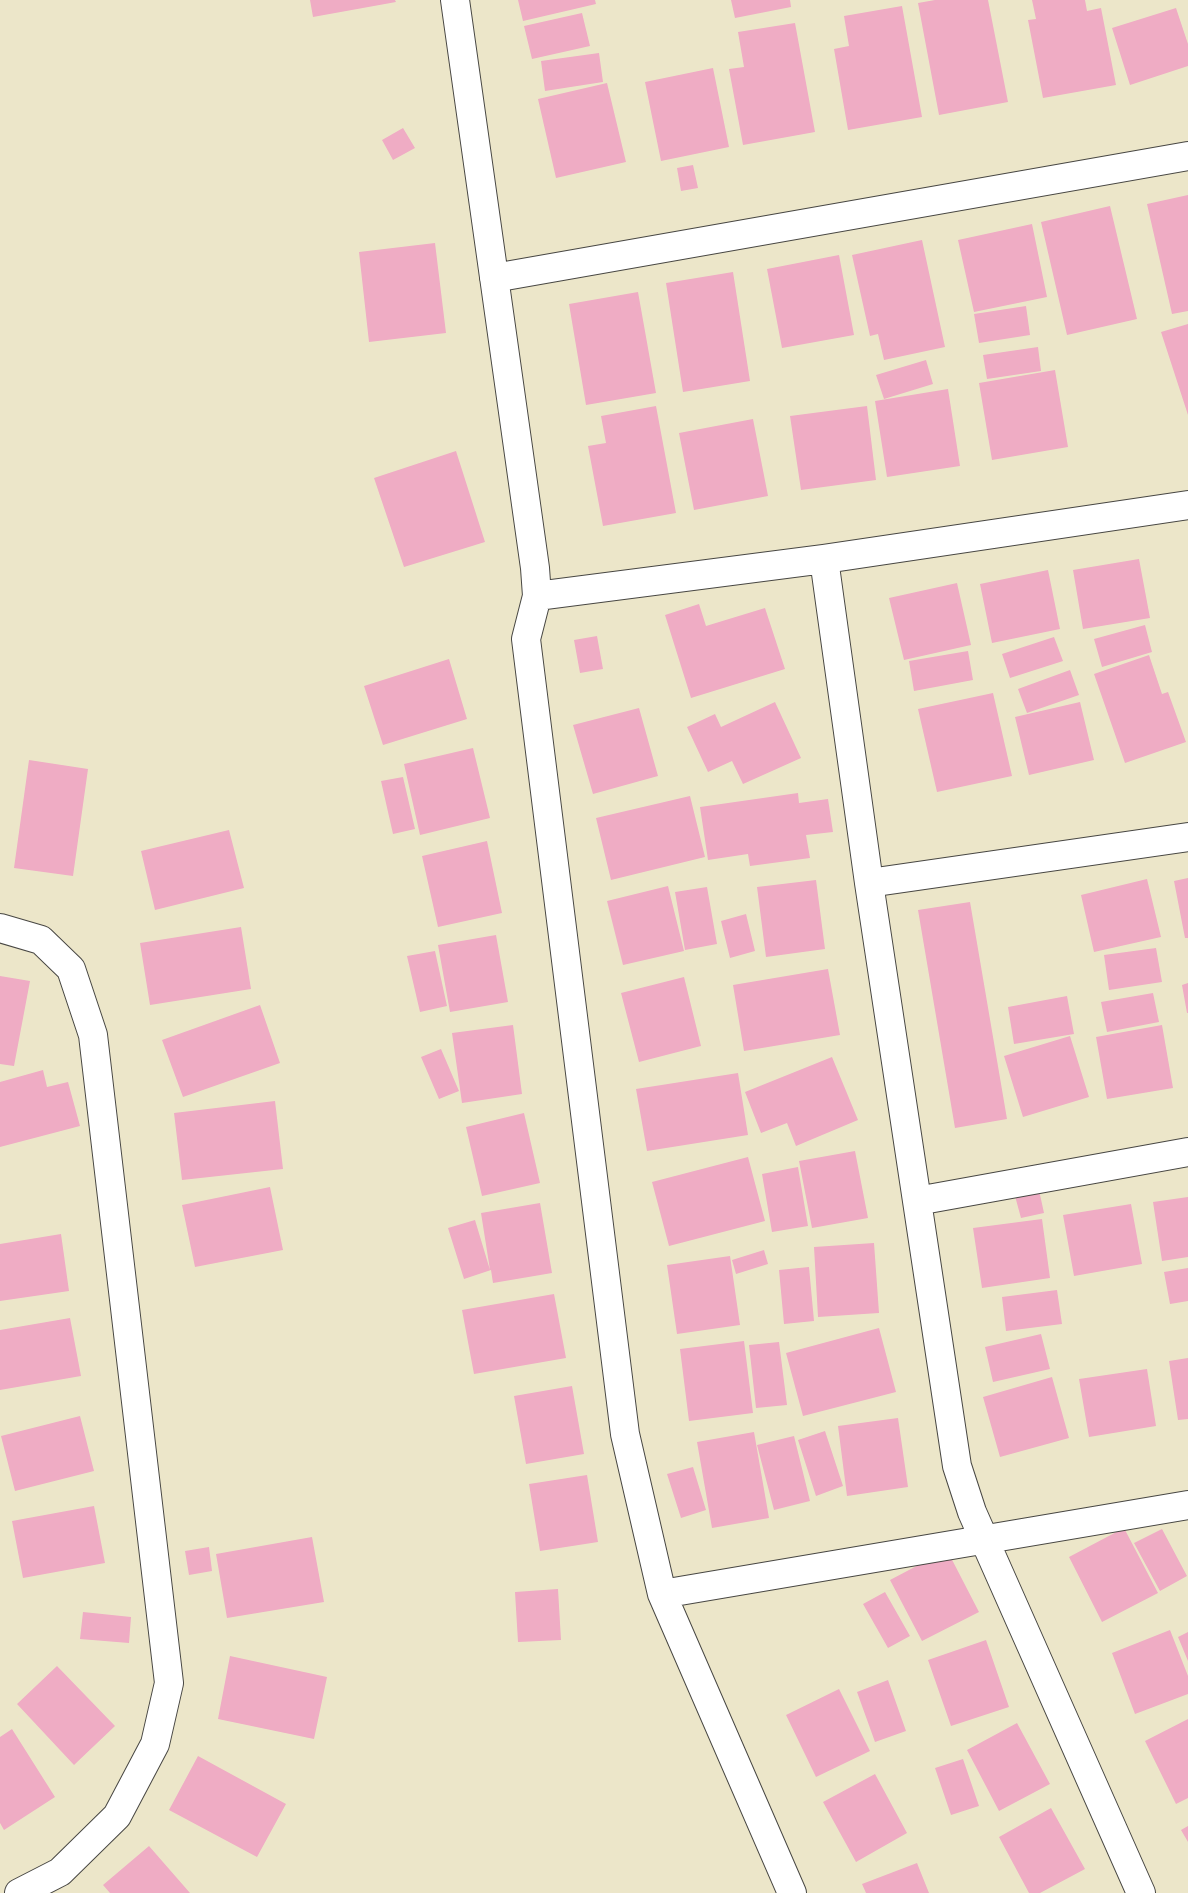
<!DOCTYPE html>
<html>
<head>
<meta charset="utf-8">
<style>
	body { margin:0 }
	canvas { display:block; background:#ece6c9 }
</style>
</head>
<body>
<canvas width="1188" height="1893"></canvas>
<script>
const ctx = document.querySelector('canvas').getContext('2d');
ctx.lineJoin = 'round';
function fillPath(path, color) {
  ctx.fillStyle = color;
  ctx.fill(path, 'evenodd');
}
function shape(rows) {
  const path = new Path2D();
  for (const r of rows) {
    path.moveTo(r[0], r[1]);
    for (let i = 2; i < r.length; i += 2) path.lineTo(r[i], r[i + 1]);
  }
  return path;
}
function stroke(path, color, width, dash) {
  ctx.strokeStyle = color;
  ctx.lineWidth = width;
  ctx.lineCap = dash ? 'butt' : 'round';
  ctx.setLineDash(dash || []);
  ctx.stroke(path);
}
fillPath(shape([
	[310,0,395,0,396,2,313,17],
	[518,0,595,0,596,4,523,21],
	[731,0,790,0,791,7,735,18],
	[935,0,988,0,1008,102,939,115,918,3],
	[1032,0,1085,0,1087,11,1101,8,1116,85,1043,98,1028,20,1036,19],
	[902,6,922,117,848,130,834,49,849,46,844,16],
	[1176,8,1188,44,1188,66,1130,85,1112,28],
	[582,13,590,46,532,59,524,26],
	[795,23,815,132,743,145,729,69,744,67,738,32],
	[599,53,603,82,545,91,541,61],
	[713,68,729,147,661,161,645,82],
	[607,83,626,162,556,178,538,99],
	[403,128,415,148,393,160,382,140],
	[693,165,698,188,681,191,677,168],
	[1188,195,1188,311,1172,314,1147,204],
	[1110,206,1137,319,1067,335,1041,222],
	[1032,224,1047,297,974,312,958,240],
	[922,240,945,347,884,360,878,334,870,336,852,255],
	[435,243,446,333,369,342,359,252],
	[839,255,854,335,782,348,767,269],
	[733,272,750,381,683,392,666,283],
	[638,292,656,393,586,405,569,304],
	[1026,306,1030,335,979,343,974,314],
	[1188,324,1188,415,1161,332],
	[1038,347,1041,371,987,379,983,355],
	[926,360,933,384,884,399,876,375],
	[1055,370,1068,447,992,460,979,383],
	[948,389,960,466,887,477,875,401],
	[656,406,676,513,603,526,588,446,606,443,601,416],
	[867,406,876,480,801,490,790,416],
	[753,419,768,496,694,510,679,433],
	[456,451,485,542,404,567,374,478],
	[1139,559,1150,618,1083,629,1073,570],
	[1048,570,1060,629,992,643,980,584],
	[957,583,971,645,904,660,889,598],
	[699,604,706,626,765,608,785,669,691,698,665,615],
	[1145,625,1152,652,1102,667,1094,639],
	[597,636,603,669,580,673,574,640],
	[1054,637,1063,661,1010,678,1002,654],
	[968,651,973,680,914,691,909,661],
	[1149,655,1162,694,1168,692,1186,742,1125,763,1094,674],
	[449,659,467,719,383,745,364,686],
	[1070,670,1079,695,1027,713,1018,689],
	[993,693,1012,776,937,792,918,709],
	[775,702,801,758,743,784,732,761,708,772,687,727,715,714,721,727],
	[1080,702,1094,760,1029,775,1015,717],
	[639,708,658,776,593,794,573,725],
	[473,748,490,818,420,835,404,764],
	[29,760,88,769,73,876,14,868],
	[403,777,415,829,393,834,381,781],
	[798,793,799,803,828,799,833,832,806,835,810,858,750,866,748,854,708,860,700,807],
	[690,796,705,857,611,880,596,818],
	[229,830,244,888,155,910,141,851],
	[487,841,502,913,438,927,422,856],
	[1188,878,1188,938,1185,938,1174,881],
	[1147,879,1161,937,1094,952,1081,895],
	[816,880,825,949,766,957,757,887],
	[668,886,684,951,623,965,607,901],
	[707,887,717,944,685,950,675,892],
	[970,902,1007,1119,955,1128,918,910],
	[746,914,755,951,730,958,721,921],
	[241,927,251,989,150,1005,140,943],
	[496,935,508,1002,450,1012,438,945],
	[1156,948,1162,982,1109,990,1104,955],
	[435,951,447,1006,420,1012,407,956],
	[828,969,840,1035,744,1051,733,985],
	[0,976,30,981,14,1066,0,1064],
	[684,977,701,1046,639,1062,621,993],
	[1188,983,1188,1013,1187,1013,1182,985],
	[1153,993,1159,1022,1107,1032,1101,1002],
	[1067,996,1074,1034,1014,1044,1008,1007],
	[260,1005,280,1063,183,1097,162,1040],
	[513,1025,522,1094,462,1103,452,1033],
	[1162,1025,1173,1088,1107,1099,1096,1037],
	[1070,1036,1089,1097,1023,1117,1004,1056],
	[441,1049,459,1091,439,1099,421,1057],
	[832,1057,858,1120,796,1146,787,1123,761,1133,745,1092],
	[43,1070,47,1087,68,1082,80,1126,0,1147,0,1082],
	[738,1073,748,1135,647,1151,636,1089],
	[275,1101,283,1169,182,1180,174,1113],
	[524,1113,540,1183,482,1196,466,1127],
	[855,1151,868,1218,812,1228,799,1161],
	[748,1157,765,1221,669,1246,652,1182],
	[798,1167,808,1226,772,1232,762,1174],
	[270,1187,283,1250,195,1267,182,1205],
	[1039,1190,1044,1213,1021,1218,1015,1196],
	[1188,1197,1188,1257,1162,1261,1153,1202],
	[540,1203,552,1273,493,1283,491,1270,464,1279,448,1228,475,1220,490,1270,481,1213],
	[1131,1204,1142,1264,1074,1276,1063,1215],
	[1042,1219,1050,1278,982,1288,973,1228],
	[61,1234,69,1291,0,1301,0,1244],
	[874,1243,879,1313,818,1317,814,1247],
	[764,1250,768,1264,736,1274,732,1260],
	[730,1256,740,1325,677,1334,667,1265],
	[809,1267,814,1321,784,1324,779,1270],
	[1188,1268,1188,1301,1170,1304,1164,1272],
	[1057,1290,1062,1324,1006,1331,1002,1297],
	[554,1294,566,1358,474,1374,462,1310],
	[70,1318,81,1376,0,1390,0,1330],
	[879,1328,896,1392,803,1416,786,1353],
	[1041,1334,1050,1369,993,1382,985,1347],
	[744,1341,753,1413,689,1421,680,1349],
	[779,1342,787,1405,756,1408,749,1345],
	[1188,1358,1188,1419,1178,1420,1169,1361],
	[1147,1369,1156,1426,1089,1437,1079,1379],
	[1052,1377,1069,1438,1000,1457,983,1397],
	[572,1386,584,1454,526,1464,514,1396],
	[80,1416,94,1471,15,1491,1,1436],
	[898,1418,908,1487,847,1496,838,1426],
	[825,1431,843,1486,816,1496,798,1440],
	[754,1432,769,1518,712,1528,697,1442],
	[794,1436,810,1501,774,1510,757,1445],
	[693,1467,706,1510,681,1518,667,1474],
	[587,1475,598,1542,540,1551,529,1484],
	[94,1506,105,1563,23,1578,12,1521],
	[1124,1528,1158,1593,1102,1622,1069,1557],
	[1162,1529,1187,1576,1160,1591,1134,1543],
	[312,1537,324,1602,227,1618,216,1554],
	[209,1547,212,1571,189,1575,185,1551],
	[947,1550,979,1612,922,1641,890,1580],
	[558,1589,561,1640,518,1642,515,1592],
	[885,1592,910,1636,888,1648,863,1604],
	[83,1612,131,1617,129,1643,80,1639],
	[1170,1630,1188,1676,1188,1694,1135,1714,1112,1653],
	[1188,1632,1188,1661,1178,1637],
	[986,1640,1009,1707,951,1726,928,1660],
	[230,1656,327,1677,314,1739,218,1719],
	[57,1666,115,1726,74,1765,17,1704],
	[888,1680,906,1731,875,1742,857,1692],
	[839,1689,870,1751,816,1777,786,1715],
	[1188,1719,1188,1798,1176,1804,1145,1741],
	[1017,1723,1050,1784,999,1811,967,1750],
	[12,1729,55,1797,4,1830,0,1823,0,1737],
	[198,1756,286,1804,257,1857,169,1810],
	[963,1759,979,1806,951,1815,935,1768],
	[875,1774,907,1833,856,1862,823,1802],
	[1051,1808,1085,1869,1040,1893,1029,1893,999,1837],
	[1188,1826,1188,1842,1181,1830],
	[149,1846,190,1893,110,1893,103,1885],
	[917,1863,929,1893,866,1893,862,1884]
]), '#efacc4');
const minor = shape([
	[455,0,535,568,537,596,526,639,625,1434,662,1594,792,1893],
	[494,278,1188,156],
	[824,559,869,883,957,1466,972,1512,1141,1893],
	[537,596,824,559,1188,505],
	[869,883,1188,837],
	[0,928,41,940,71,969,93,1035,169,1683,155,1744,117,1816,60,1872,19,1893],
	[917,1201,1188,1152],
	[662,1594,1188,1505]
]);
stroke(minor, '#484743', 30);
stroke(minor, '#fff', 28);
</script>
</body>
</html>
